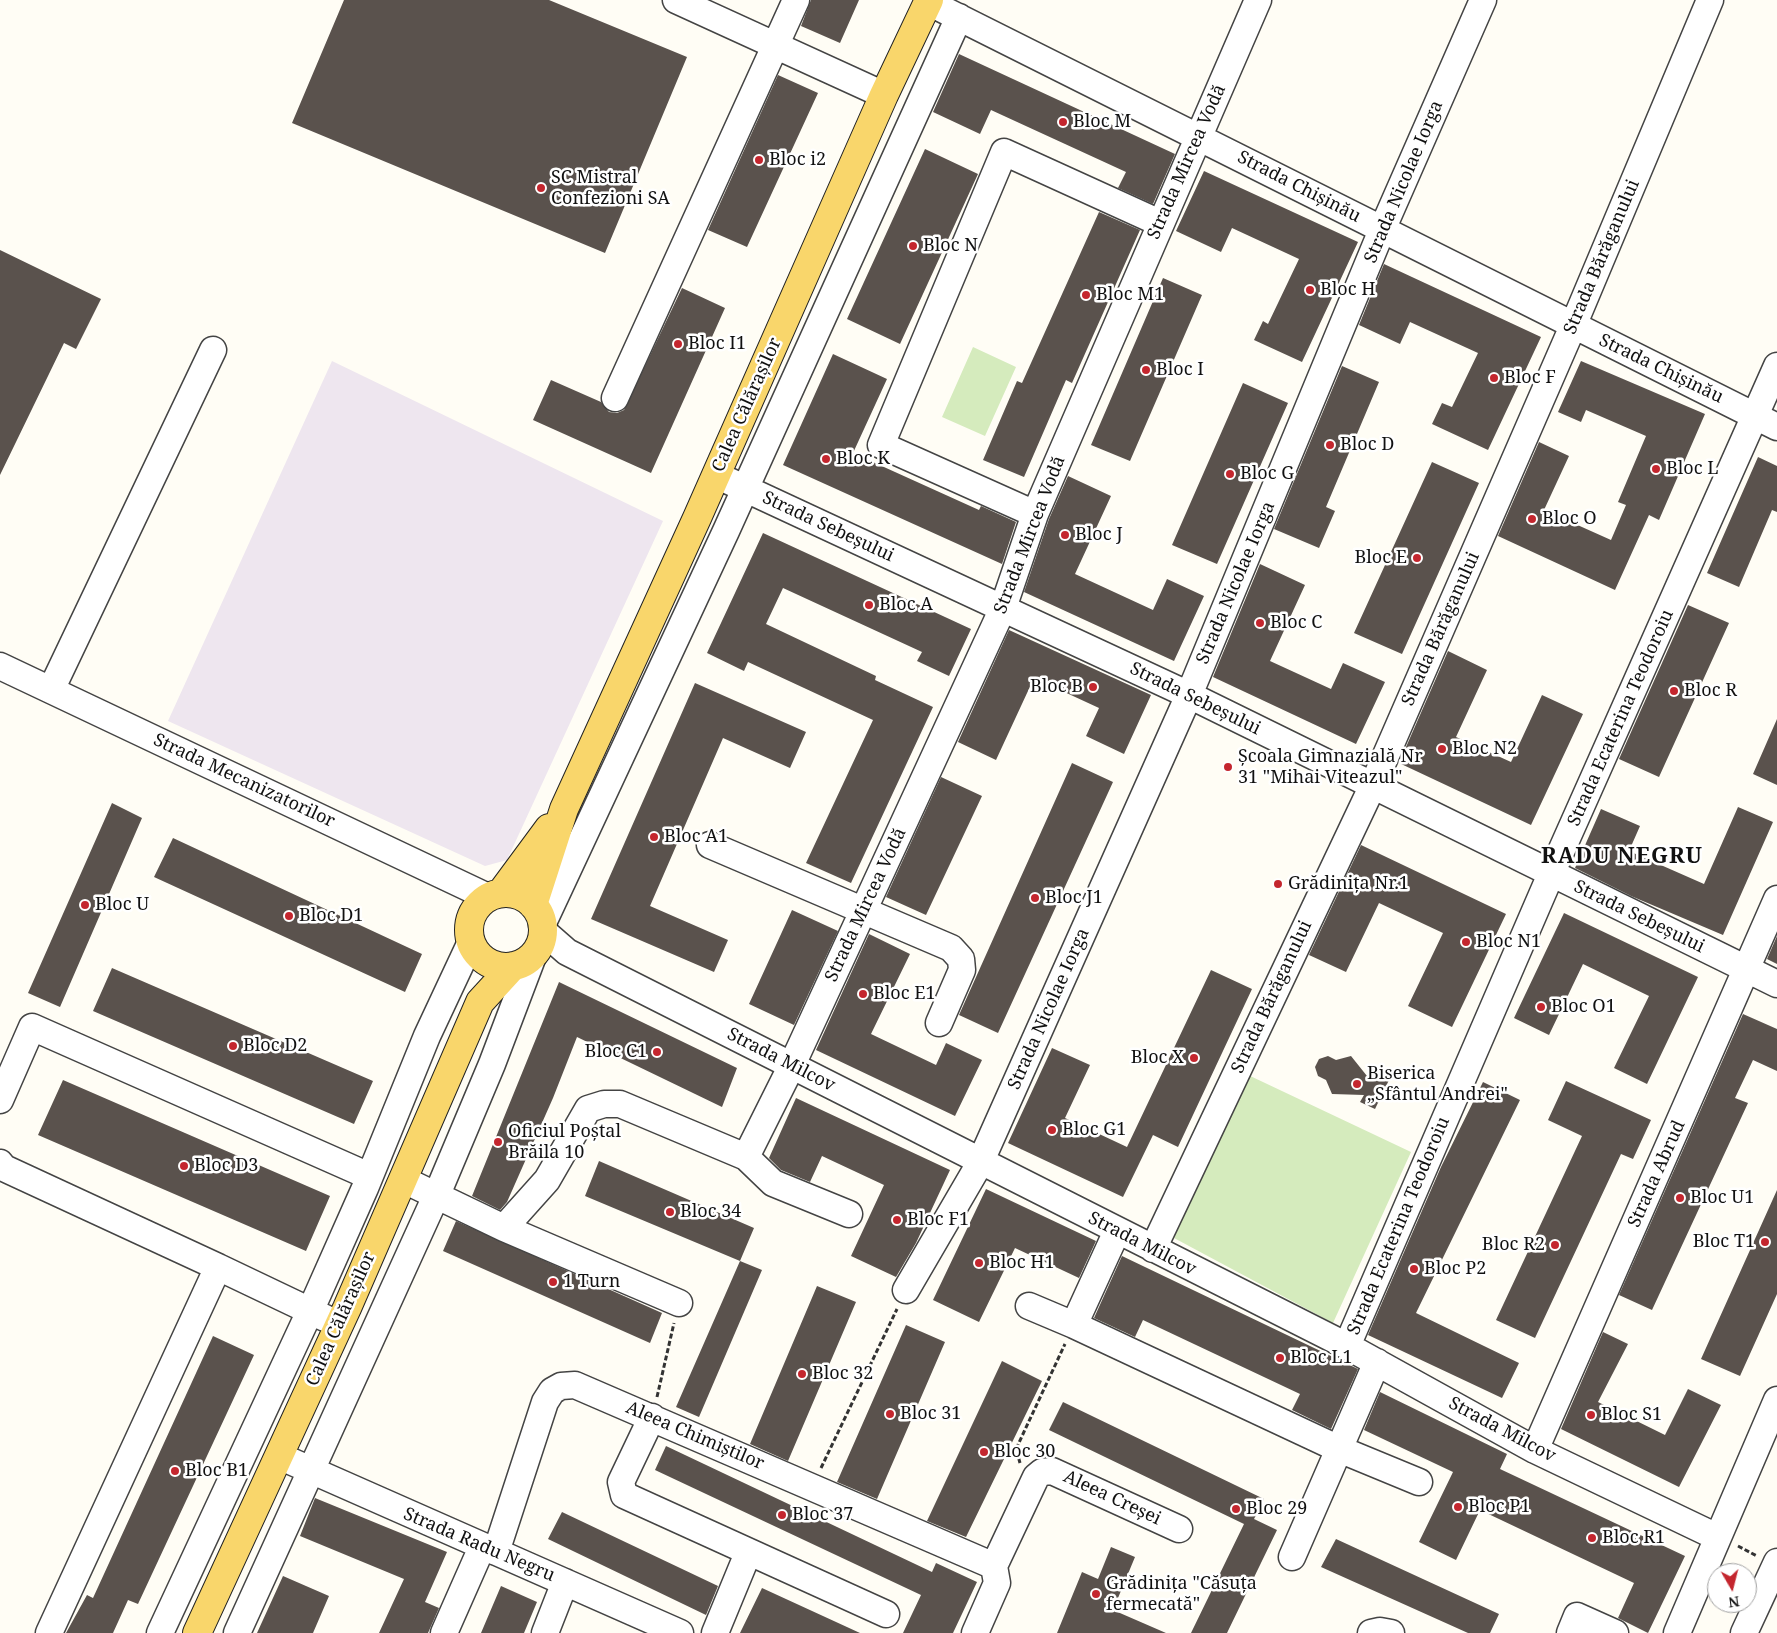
<!DOCTYPE html>
<html>
<head>
<meta charset="utf-8">
<style>
	body { margin:0 }
	#map { position:relative; width:1777px; height:1633px; overflow:hidden; background:#fffdf5; font-family:"Noto Serif",serif }
	canvas { display:block }
	.north { position:absolute; left:1707px; top:1563px; width:50px; height:50px; box-sizing:border-box; background:#fff; border:1px solid #a0a0a0; border-radius:50%; rotate:172deg; font-size:14px; font-weight:700; line-height:20px; text-align:center; color:#111 }
	.north::after { content:''; display:block; margin:auto; width:18px; height:22px; background:#c4262e; clip-path:polygon(50% 0,100% 100%,50% 72%,0 100%) }
</style>
</head>
<body>
<div id="map">
<canvas width="1777" height="1633"></canvas>
<div class="north">N</div>
</div>
<script>
const ctx = document.querySelector('canvas').getContext('2d');
ctx.lineJoin = 'round';
function fillPath(path, color) {
  ctx.fillStyle = color;
  ctx.fill(path, 'evenodd');
}
function shape(rows) {
  const path = new Path2D();
  for (const r of rows) {
    if (r.length === 3) {
      path.moveTo(r[0] + r[2], r[1]);
      path.arc(r[0], r[1], r[2], 0, 2 * Math.PI);
      continue;
    }
    path.moveTo(r[0], r[1]);
    for (let i = 2; i < r.length; i += 2) path.lineTo(r[i], r[i + 1]);
  }
  return path;
}
function stroke(path, color, width, dash) {
  ctx.strokeStyle = color;
  ctx.lineWidth = width;
  ctx.lineCap = dash ? 'butt' : 'round';
  ctx.setLineDash(dash || []);
  ctx.stroke(path);
}
function write(font, color, halo, rows, align = 'center') {
  ctx.font = font + ' "Noto Serif",serif';
  ctx.lineWidth = 5;
  ctx.setLineDash([]);
  ctx.textBaseline = 'middle';
  ctx.strokeStyle = halo;
  ctx.fillStyle = color;
  for (const [text, x, y, turn = 0] of rows) {
    ctx.save();
    ctx.translate(x, y);
    ctx.rotate((+turn || 0) * Math.PI / 180);
    ctx.textAlign = isNaN(turn) ? turn : align;
    if (halo) ctx.strokeText(text, 0, 0);
    ctx.fillText(text, 0, 0);
    ctx.restore();
  }
}
fillPath(shape([
	[332,361,663,521,507,860,485,866,168,721]
]), '#eee6ef');
fillPath(shape([
	[973,347,1016,367,985,436,942,417],
	[1246,1074,1411,1152,1333,1323,1174,1238]
]), '#d5ebbd');
fillPath(shape([
	[344,0,549,0,687,57,605,253,292,123],
	[811,0,859,0,840,43,801,26],
	[959,54,1175,154,1153,204,1118,188,1126,172,991,110,980,134,933,112],
	[778,75,818,93,747,247,708,230],
	[925,149,978,174,900,344,847,319],
	[1204,171,1358,242,1302,362,1254,340,1263,321,1268,324,1299,259,1232,228,1221,252,1176,231],
	[1099,212,1140,230,1072,383,1066,380,1024,477,983,460,1017,381,1022,383],
	[0,250,101,299,76,349,64,343,0,475],
	[1384,264,1541,337,1488,450,1432,424,1442,403,1452,407,1478,353,1410,322,1400,344,1359,325],
	[1163,278,1202,295,1130,461,1091,445],
	[682,288,725,308,651,473,533,420,551,380,601,402,609,412,617,413,624,410],
	[833,354,887,379,853,453,979,510,981,506,1016,522,1002,564,783,465],
	[1581,361,1705,414,1659,520,1649,515,1615,590,1498,536,1539,442,1569,456,1544,510,1611,540,1626,505,1618,502,1646,436,1586,410,1581,422,1558,412],
	[1342,366,1379,382,1326,507,1335,511,1319,548,1274,529],
	[1243,383,1288,403,1217,564,1172,545],
	[1758,457,1777,466,1777,512,1772,510,1739,587,1707,573],
	[1432,462,1479,483,1402,654,1354,633],
	[1068,476,1111,496,1075,574,1153,610,1167,579,1204,596,1174,661,1024,592,1049,519],
	[763,533,971,629,949,676,917,661,922,652,783,588,766,624,876,676,875,680,933,707,851,883,806,863,873,720,748,662,744,671,707,653],
	[1260,564,1305,585,1270,661,1331,689,1343,663,1385,682,1356,744,1213,677],
	[1688,605,1729,623,1659,777,1619,759],
	[1009,630,1151,695,1124,754,1086,736,1099,708,1034,678,996,760,958,742],
	[1448,651,1487,670,1456,737,1511,762,1542,695,1583,714,1531,825,1399,763],
	[695,683,806,732,790,768,723,738,650,906,728,940,714,972,591,919],
	[1777,719,1777,785,1753,774],
	[1072,763,1113,782,998,1033,959,1015],
	[941,777,982,796,926,915,886,897],
	[112,803,142,818,60,1007,28,993],
	[1738,807,1773,822,1723,935,1631,896,1575,868,1601,809,1640,826,1629,851,1704,884],
	[173,838,422,954,405,992,154,877],
	[1361,845,1506,914,1452,1027,1408,1006,1443,933,1379,903,1346,972,1309,955],
	[792,910,838,931,794,1025,749,1004],
	[1564,913,1698,977,1647,1084,1614,1068,1649,996,1583,964,1549,1035,1514,1018],
	[869,934,910,954,871,1034,936,1065,946,1043,982,1060,955,1116,816,1050],
	[1777,936,1777,964,1767,959],
	[112,968,373,1081,354,1124,93,1011],
	[1211,970,1252,989,1178,1147,1153,1135,1123,1197,1008,1143,1052,1048,1090,1065,1065,1118,1127,1147],
	[559,982,737,1068,722,1107,577,1037,553,1098,507,1202,500,1210,472,1196],
	[1743,1014,1777,1029,1777,1071,1753,1060,1735,1098,1748,1103,1652,1310,1619,1295],
	[1328,1056,1336,1060,1351,1056,1371,1081,1374,1073,1389,1080,1375,1109,1360,1102,1364,1095,1332,1094,1326,1080,1318,1076,1315,1067,1319,1059],
	[63,1080,330,1196,306,1251,38,1135],
	[1566,1081,1651,1120,1633,1159,1621,1154,1535,1338,1496,1320,1582,1136,1548,1120],
	[1483,1082,1520,1100,1416,1313,1519,1363,1502,1398,1368,1335,1441,1167],
	[796,1098,950,1170,916,1243,896,1277,851,1256,884,1185,822,1156,810,1182,781,1170,769,1158],
	[599,1161,754,1228,740,1261,585,1196],
	[986,1189,1096,1241,1079,1278,1015,1248,979,1322,933,1300],
	[1777,1190,1777,1294,1740,1376,1701,1359],
	[456,1221,662,1313,650,1343,443,1251],
	[1122,1256,1358,1369,1331,1429,1292,1410,1300,1394,1143,1320,1135,1337,1094,1318],
	[740,1261,762,1270,699,1417,676,1407],
	[817,1286,856,1302,788,1461,750,1444],
	[906,1325,945,1342,877,1499,837,1482],
	[1603,1332,1628,1344,1598,1402,1665,1435,1688,1389,1721,1405,1679,1487,1561,1429],
	[213,1336,254,1355,138,1604,128,1600,113,1633,66,1633,87,1595,93,1598],
	[1002,1361,1042,1381,966,1537,927,1521],
	[1380,1392,1507,1454,1500,1469,1685,1556,1648,1633,1618,1618,1634,1583,1480,1510,1456,1560,1419,1542,1453,1472,1364,1430],
	[1063,1402,1264,1499,1254,1519,1277,1530,1227,1633,1191,1633,1244,1524,1049,1430],
	[666,1446,932,1572,936,1563,977,1582,953,1633,903,1633,921,1595,655,1470],
	[315,1498,447,1552,425,1602,439,1608,428,1633,379,1633,404,1579,300,1536],
	[562,1512,718,1586,706,1615,548,1539],
	[1336,1539,1499,1614,1490,1633,1468,1633,1321,1567],
	[1111,1547,1135,1557,1113,1610,1166,1633,1057,1633,1082,1572,1098,1579],
	[283,1576,329,1596,313,1633,257,1633],
	[501,1586,537,1602,524,1633,481,1633],
	[762,1588,860,1633,740,1633]
]), '#5a524d');
const minor = shape([
	[676,0,884,95],
	[928,2,1777,427],
	[615,398,796,0],
	[716,475,1189,695,1777,984],
	[1035,514,881,445,1004,152,1160,223],
	[0,666,488,897],
	[51,690,213,350],
	[710,845,951,948,961,959,962,970,939,1023],
	[542,925,726,531,959,17],
	[543,931,567,952,1347,1346,1535,1450,1717,1537],
	[0,1100,32,1027,369,1176],
	[746,1157,773,1183,849,1214],
	[0,1163,4,1168,218,1267],
	[404,1180,504,1228,547,1180,588,1109,604,1104,620,1104,746,1157,792,1065,1003,608,1035,514,1258,0],
	[504,1228,679,1303],
	[1153,1249,1373,785,1573,326,1710,0],
	[906,1290,980,1163,1189,695,1382,230,1483,0],
	[1029,1306,1074,1325,1339,1449,1419,1482],
	[1074,1325,1117,1231],
	[1347,1346,1551,874,1777,366],
	[652,1417,621,1482,624,1495,886,1614],
	[1535,1450,1777,899],
	[279,1456,680,1633],
	[496,1552,545,1402,552,1391,561,1386,575,1385,994,1566],
	[1292,1557,1377,1362],
	[49,1633,218,1267,325,1318],
	[160,1633,317,1296,365,1188,427,1036,471,942],
	[237,1633,441,1185,492,1064,533,956],
	[444,1633,482,1547],
	[545,1633,565,1582],
	[715,1633,748,1553],
	[975,1633,997,1583,994,1566,1036,1477,1042,1472,1052,1471,1179,1529],
	[1371,1633,1380,1631,1391,1633],
	[1570,1633,1577,1616,1615,1633],
	[1677,1633,1777,1400],
	[1744,1633,1777,1562]
]);
const major = shape([
	[501,893,549,828],
	[506,930,37],
	[533,905,564,809,697,518,884,95,929,0],
	[197,1633,347,1308,480,1002,513,966]
]);
stroke(minor, '#444', 29);
stroke(major, '#222', 30);
stroke(shape([
	[657,1397,674,1323],
	[1020,1463,1016,1449,1065,1344],
	[821,1468,897,1309],
	[1738,1546,1757,1556]
]), '#333', 3, [5, 2.5]);
stroke(minor, '#fff', 26);
stroke(major, '#f9d66b', 28);
for (const [x, y, r, color] of [
	[1063,122,5,"#c4262e"],
	[759,160,5,"#c4262e"],
	[541,188,5,"#c4262e"],
	[913,246,5,"#c4262e"],
	[1310,290,5,"#c4262e"],
	[1086,295,5,"#c4262e"],
	[678,344,5,"#c4262e"],
	[1146,370,5,"#c4262e"],
	[1494,378,5,"#c4262e"],
	[1330,445,5,"#c4262e"],
	[826,459,5,"#c4262e"],
	[1656,469,5,"#c4262e"],
	[1230,474,5,"#c4262e"],
	[1532,519,5,"#c4262e"],
	[1065,535,5,"#c4262e"],
	[1417,558,5,"#c4262e"],
	[869,605,5,"#c4262e"],
	[1260,623,5,"#c4262e"],
	[1093,687,5,"#c4262e"],
	[1674,691,5,"#c4262e"],
	[1442,749,5,"#c4262e"],
	[1228,767,5,"#c4262e"],
	[654,837,5,"#c4262e"],
	[1278,884,5,"#c4262e"],
	[1035,898,5,"#c4262e"],
	[85,905,5,"#c4262e"],
	[289,916,5,"#c4262e"],
	[1466,942,5,"#c4262e"],
	[863,994,5,"#c4262e"],
	[1541,1007,5,"#c4262e"],
	[233,1046,5,"#c4262e"],
	[657,1052,5,"#c4262e"],
	[1194,1058,5,"#c4262e"],
	[1357,1084,5,"#c4262e"],
	[1052,1130,5,"#c4262e"],
	[498,1142,5,"#c4262e"],
	[184,1166,5,"#c4262e"],
	[1680,1198,5,"#c4262e"],
	[670,1212,5,"#c4262e"],
	[897,1220,5,"#c4262e"],
	[1765,1242,5,"#c4262e"],
	[1555,1245,5,"#c4262e"],
	[979,1263,5,"#c4262e"],
	[1414,1269,5,"#c4262e"],
	[553,1282,5,"#c4262e"],
	[1280,1358,5,"#c4262e"],
	[802,1374,5,"#c4262e"],
	[890,1414,5,"#c4262e"],
	[1591,1415,5,"#c4262e"],
	[984,1452,5,"#c4262e"],
	[175,1471,5,"#c4262e"],
	[1458,1507,5,"#c4262e"],
	[1236,1509,5,"#c4262e"],
	[782,1515,5,"#c4262e"],
	[1592,1538,5,"#c4262e"],
	[1096,1594,5,"#c4262e"]
]) {
  const dot = new Path2D();
  dot.arc(x, y, r, 0, 2 * Math.PI);
  ctx.fillStyle = color;
  ctx.fill(dot);
  stroke(dot, '#fff', 2);
}
write('18px', '#111', '#fff', [
	["Bloc M",1073,122],
	["Bloc i2",769,160],
	["SC Mistral",551,178],
	["Confezioni SA",551,199],
	["Bloc N",923,246],
	["Bloc H",1320,290],
	["Bloc M1",1096,295],
	["Bloc I1",688,344],
	["Bloc I",1156,370],
	["Bloc F",1504,378],
	["Bloc D",1340,445],
	["Bloc K",836,459],
	["Bloc L",1666,469],
	["Bloc G",1240,474],
	["Bloc O",1542,519],
	["Bloc J",1075,535],
	["Bloc E",1407,558,"right"],
	["Bloc A",879,605],
	["Bloc C",1270,623],
	["Bloc B",1083,687,"right"],
	["Bloc R",1684,691],
	["Bloc N2",1452,749],
	["Școala Gimnazială Nr",1238,757],
	["31 \"Mihai Viteazul\"",1238,778],
	["Bloc A1",664,837],
	["Grădinița Nr.1",1288,884],
	["Bloc J1",1045,898],
	["Bloc U",95,905],
	["Bloc D1",299,916],
	["Bloc N1",1476,942],
	["Bloc E1",873,994],
	["Bloc O1",1551,1007],
	["Bloc D2",243,1046],
	["Bloc C1",647,1052,"right"],
	["Bloc X",1184,1058,"right"],
	["Biserica",1367,1074],
	["„Sfântul Andrei\"",1367,1095],
	["Bloc G1",1062,1130],
	["Oficiul Poștal",508,1132],
	["Brăila 10",508,1153],
	["Bloc D3",194,1166],
	["Bloc U1",1690,1198],
	["Bloc 34",680,1212],
	["Bloc F1",907,1220],
	["Bloc T1",1755,1242,"right"],
	["Bloc R2",1545,1245,"right"],
	["Bloc H1",989,1263],
	["Bloc P2",1424,1269],
	["1 Turn",563,1282],
	["Bloc L1",1290,1358],
	["Bloc 32",812,1374],
	["Bloc 31",900,1414],
	["Bloc S1",1601,1415],
	["Bloc 30",994,1452],
	["Bloc B1",185,1471],
	["Bloc P1",1468,1507],
	["Bloc 29",1246,1509],
	["Bloc 37",792,1515],
	["Bloc R1",1602,1538],
	["Grădinița \"Căsuța",1106,1584],
	["fermecată\"",1106,1605]
], 'left');
write('18px', '#111', '#fff', [
	["Strada Mircea Vodă",1187,162,-66],
	["Strada Nicolae Iorga",1404,182,-67],
	["Strada Chișinău",1299,187,27],
	["Strada Bărăganului",1602,257,-67],
	["Strada Chișinău",1661,369,26],
	["Calea Călărașilor",747,405,-66],
	["Strada Sebeșului",828,527,25],
	["Strada Mircea Vodă",1030,535,-69],
	["Strada Nicolae Iorga",1236,583,-67],
	["Strada Bărăganului",1441,629,-66],
	["Strada Sebeșului",1195,699,26],
	["Strada Ecaterina Teodoroiu",1621,718,-66],
	["Strada Mecanizatorilor",244,781,25],
	["Strada Mircea Vodă",866,905,-65],
	["Strada Sebeșului",1639,917,26],
	["Strada Bărăganului",1272,997,-65],
	["Strada Nicolae Iorga",1049,1009,-66],
	["Strada Milcov",781,1060,27],
	["Strada Abrud",1657,1174,-66],
	["Strada Ecaterina Teodoroiu",1399,1226,-67],
	["Strada Milcov",1142,1244,27],
	["Calea Călărașilor",341,1319,-66],
	["Strada Milcov",1502,1430,28],
	["Aleea Chimiștilor",695,1436,23],
	["Aleea Creșei",1112,1498,25],
	["Strada Radu Negru",479,1545,23]
]);
ctx.letterSpacing = '1px';
write('bold 22px', '#111', '#fff', [
	["RADU NEGRU",1622,857]
]);
ctx.letterSpacing = '0px';
</script>
</body>
</html>
